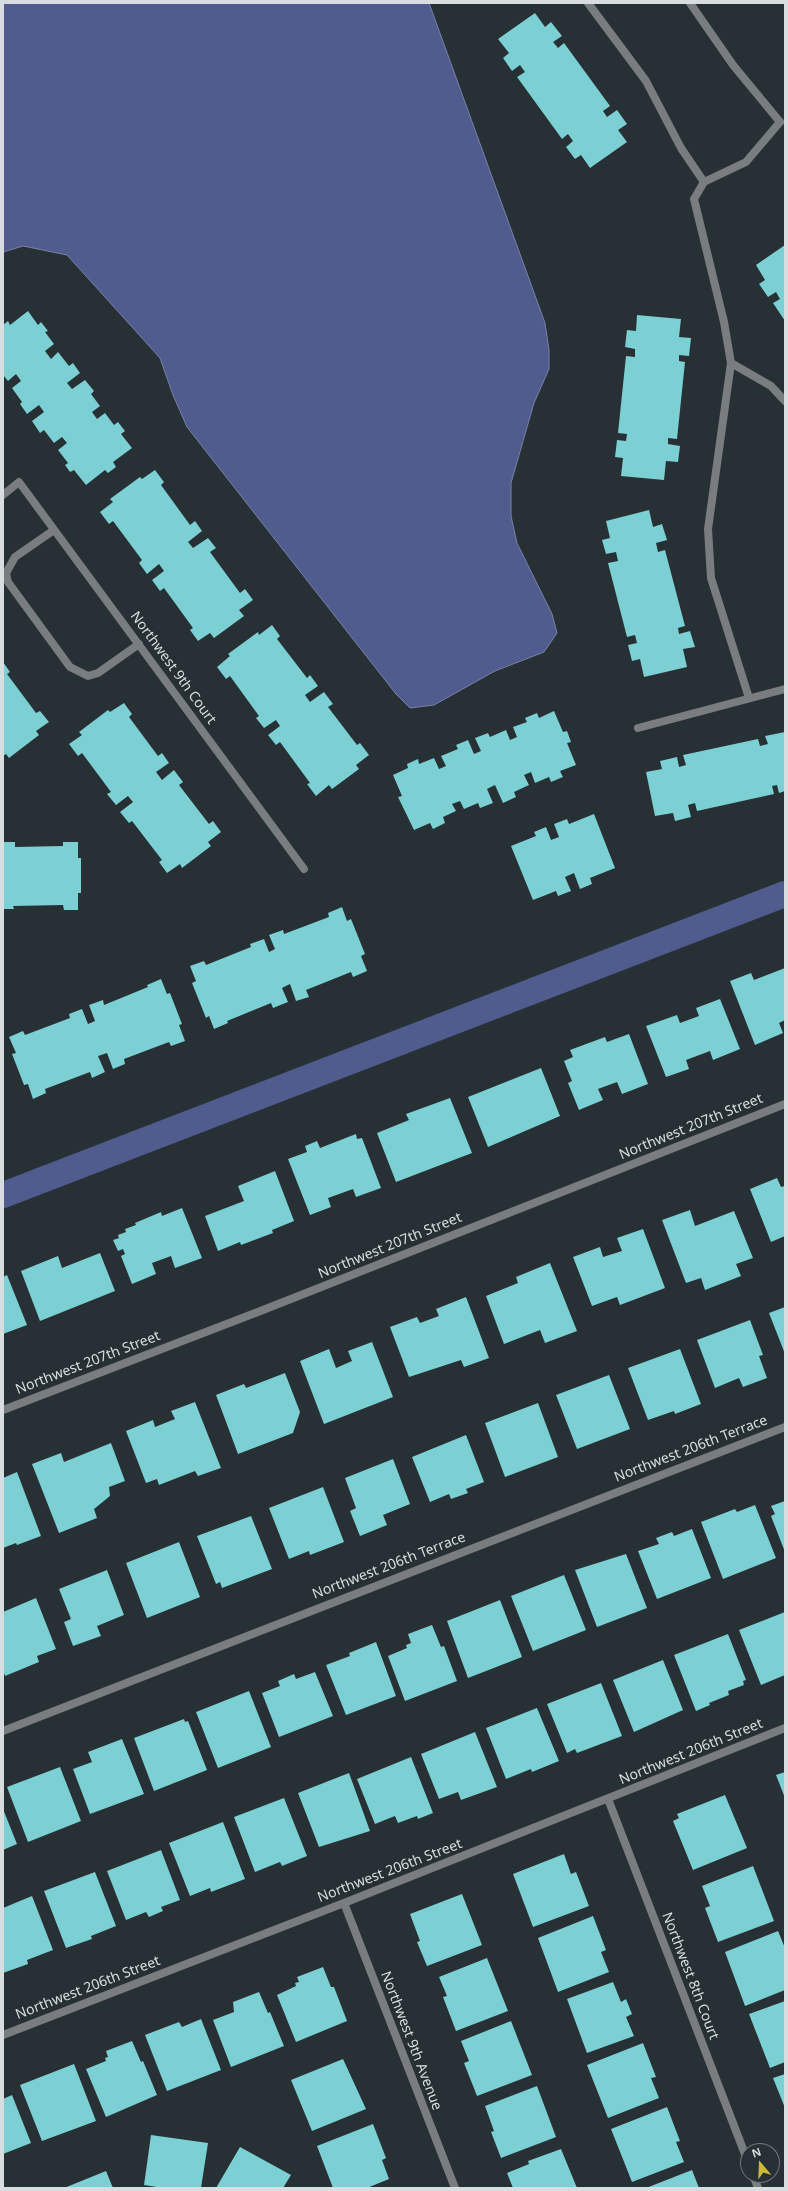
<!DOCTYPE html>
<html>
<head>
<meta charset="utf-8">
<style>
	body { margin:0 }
	#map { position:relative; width:788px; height:2191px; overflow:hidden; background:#273034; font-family:"Noto Sans",sans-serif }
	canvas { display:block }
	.frame { position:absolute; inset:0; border:4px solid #d8dee0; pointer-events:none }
	.north { position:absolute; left:740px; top:2143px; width:40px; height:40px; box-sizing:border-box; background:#273034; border:1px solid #6e7679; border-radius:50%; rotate:341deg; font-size:11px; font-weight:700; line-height:16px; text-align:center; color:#d8dee0 }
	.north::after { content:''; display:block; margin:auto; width:14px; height:18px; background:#cdb938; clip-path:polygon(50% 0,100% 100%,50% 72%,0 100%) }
</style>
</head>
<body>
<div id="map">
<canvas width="788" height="2191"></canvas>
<div class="frame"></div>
<div class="north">N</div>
</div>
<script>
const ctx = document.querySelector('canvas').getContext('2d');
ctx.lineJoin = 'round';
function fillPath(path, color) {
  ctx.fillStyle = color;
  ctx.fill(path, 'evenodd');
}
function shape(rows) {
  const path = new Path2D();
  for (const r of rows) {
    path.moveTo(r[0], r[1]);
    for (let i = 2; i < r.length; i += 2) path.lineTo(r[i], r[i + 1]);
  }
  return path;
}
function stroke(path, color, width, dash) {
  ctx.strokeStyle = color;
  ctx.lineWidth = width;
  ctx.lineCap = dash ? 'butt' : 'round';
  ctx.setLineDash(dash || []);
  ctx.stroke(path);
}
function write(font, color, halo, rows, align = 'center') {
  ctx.font = font + ' "Noto Sans",sans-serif';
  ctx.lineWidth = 4;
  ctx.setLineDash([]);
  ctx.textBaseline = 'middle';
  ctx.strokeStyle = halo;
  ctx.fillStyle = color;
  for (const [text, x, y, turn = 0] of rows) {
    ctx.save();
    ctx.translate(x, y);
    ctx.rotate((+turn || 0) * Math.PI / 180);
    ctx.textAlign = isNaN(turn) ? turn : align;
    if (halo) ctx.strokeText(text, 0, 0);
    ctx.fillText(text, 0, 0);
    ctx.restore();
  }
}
const water = shape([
	[3,3,429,3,545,323,549,350,549,369,534,403,511,483,511,516,517,543,552,614,557,633,544,652,495,671,434,705,410,708,396,694,187,427,173,395,160,358,67,255,23,246,3,252,3,3]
]);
fillPath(water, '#505b8e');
stroke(water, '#7982a7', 1);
stroke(shape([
	[3,1195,785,894]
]), '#505b8e', 26);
fillPath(shape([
	[535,13,545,27,551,22,562,36,553,42,558,48,564,43,610,106,603,111,607,117,617,110,627,124,618,130,627,142,590,168,581,155,575,159,566,147,573,141,568,134,562,139,517,77,525,72,520,65,512,71,503,58,509,53,498,39],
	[785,245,785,321,773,303,780,299,776,292,768,297,759,284,765,280,756,265],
	[28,311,38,325,41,322,48,331,45,332,54,344,45,351,51,359,58,352,69,366,73,363,80,373,67,383,72,389,85,380,94,391,91,394,100,406,92,412,97,419,105,413,114,425,118,422,125,431,121,434,132,448,113,462,116,467,108,473,105,470,86,485,74,470,70,472,65,465,68,463,58,450,67,443,62,437,54,443,44,430,40,433,32,421,44,412,39,405,27,414,20,404,22,402,12,388,21,381,16,374,8,381,3,375,3,325,8,321,10,325],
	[637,315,681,319,679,337,691,338,689,356,679,355,679,361,685,362,677,439,668,438,668,444,680,446,678,462,666,461,664,480,621,476,623,458,615,457,617,440,626,441,627,434,618,433,626,356,635,357,635,349,625,347,627,330,636,331],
	[155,470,164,482,161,485,190,525,195,521,202,531,188,542,193,548,208,538,216,548,210,552,240,593,245,589,253,600,239,610,244,616,214,638,210,633,198,641,190,630,193,628,164,588,160,591,152,580,164,571,159,564,147,574,139,563,142,560,113,521,109,524,100,512,113,502,110,499,140,477,142,479],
	[649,510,653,527,662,524,667,540,656,543,658,552,665,550,685,626,678,628,679,634,690,631,695,647,683,649,687,667,644,677,640,659,632,661,628,645,637,643,635,635,627,637,608,563,618,561,616,552,606,554,602,540,610,538,606,521],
	[272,625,280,636,277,639,307,678,310,675,318,686,305,695,310,702,324,692,333,704,328,707,357,745,360,743,369,755,356,765,359,769,332,789,329,785,316,796,307,784,310,783,280,742,276,745,268,735,280,726,276,720,264,728,256,718,259,716,230,676,226,679,217,667,230,656,228,654,258,632,259,635],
	[3,662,10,672,7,674,36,713,40,711,49,722,36,731,39,735,9,758,6,754,3,756],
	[124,703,132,714,129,717,158,756,162,753,169,763,156,772,162,780,174,770,183,782,179,785,209,824,213,821,221,832,208,842,211,846,182,868,180,864,167,873,159,862,162,860,132,821,129,823,120,812,133,802,128,796,116,805,107,794,111,792,82,753,78,756,69,744,82,735,79,732,108,710,110,712],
	[554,711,563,732,567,731,571,742,567,743,576,765,560,771,563,777,551,782,549,777,535,783,531,772,524,775,529,785,514,792,516,797,503,803,495,785,487,789,493,803,480,808,478,803,464,809,460,801,452,804,456,811,443,817,445,823,433,829,430,823,414,830,398,797,402,796,393,775,408,768,407,764,418,759,419,764,434,758,439,769,446,766,441,756,458,749,456,745,468,740,474,754,481,751,475,738,488,733,490,737,506,730,510,740,517,737,513,727,527,722,525,718,537,713,539,718],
	[785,732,785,791,779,793,777,785,772,786,774,794,697,811,695,803,688,805,691,817,675,821,673,813,655,816,646,772,662,769,660,761,677,757,679,767,686,765,683,755,758,739,760,746,768,744,765,736],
	[594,814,615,868,590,878,592,884,580,889,574,873,565,877,571,891,558,896,556,891,533,900,511,846,536,836,534,832,546,827,551,840,559,837,554,824,567,819,569,824],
	[3,842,15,842,15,847,63,846,63,842,78,842,78,858,81,858,81,893,78,893,78,910,64,910,63,905,13,906,14,909,3,909],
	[342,907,347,921,351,919,365,954,361,956,367,971,353,977,351,972,306,990,309,997,296,1001,290,984,282,988,288,1002,273,1008,271,1003,227,1021,228,1023,214,1029,209,1016,206,1018,192,983,196,981,190,966,204,961,206,965,251,947,250,944,264,939,269,952,275,949,269,935,283,930,284,934,329,917,328,913],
	[785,968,785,1020,779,1023,783,1033,755,1045,730,981,751,973,754,980],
	[161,979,167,994,170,993,182,1024,179,1025,185,1041,171,1046,169,1042,124,1059,125,1064,113,1069,107,1053,98,1056,105,1072,92,1078,90,1072,45,1089,46,1093,33,1099,28,1084,24,1085,12,1054,16,1053,9,1037,23,1031,25,1035,70,1018,69,1014,82,1009,88,1024,95,1021,89,1005,103,1000,104,1005,148,987,147,985],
	[720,999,740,1049,713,1060,710,1051,686,1060,689,1069,666,1077,646,1026,677,1015,680,1023,699,1016,696,1008],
	[629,1034,648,1084,622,1094,617,1082,598,1089,603,1100,579,1110,568,1083,572,1081,564,1061,573,1057,570,1050,605,1037,607,1042],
	[541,1068,560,1116,488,1147,468,1097],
	[450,1098,472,1153,396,1182,377,1133,409,1120,406,1114],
	[356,1134,357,1139,362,1138,381,1188,356,1197,353,1189,328,1198,331,1207,310,1215,288,1159,307,1152,305,1146,317,1141,320,1148],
	[275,1171,294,1221,272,1230,273,1233,241,1245,240,1242,218,1251,205,1216,244,1201,238,1186],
	[777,1178,781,1187,785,1186,785,1236,771,1242,750,1189],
	[182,1208,202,1258,175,1268,171,1256,152,1263,156,1274,132,1284,121,1256,125,1254,123,1249,118,1251,113,1240,119,1238,118,1235,126,1232,125,1229,136,1225,135,1223,161,1212,162,1216],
	[690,1210,695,1226,734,1211,753,1258,736,1264,741,1276,705,1290,701,1278,686,1283,662,1220],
	[643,1229,665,1288,620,1305,617,1297,592,1306,573,1257,600,1247,603,1257,622,1251,617,1238],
	[100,1253,115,1291,40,1321,21,1271,58,1256,62,1268],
	[550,1263,577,1331,545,1343,540,1330,504,1344,486,1296,518,1283,516,1277],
	[7,1275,27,1325,3,1334,3,1277],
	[466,1297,489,1358,464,1367,461,1360,409,1377,390,1327,417,1317,420,1323,439,1316,436,1309],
	[785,1307,785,1354,769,1313],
	[750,1320,763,1355,759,1356,767,1378,743,1387,739,1378,715,1388,697,1340],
	[372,1342,393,1397,324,1424,300,1361,329,1349,336,1368,352,1361,348,1351],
	[680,1349,701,1404,675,1414,674,1411,648,1420,628,1368],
	[285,1373,300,1412,293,1433,238,1454,216,1395,244,1384,246,1388],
	[609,1375,630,1429,577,1449,556,1395],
	[195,1402,221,1468,198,1476,195,1471,159,1485,157,1479,146,1483,126,1431,153,1420,155,1427,175,1419,171,1411],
	[538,1403,558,1457,505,1477,485,1423],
	[466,1435,484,1482,466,1489,468,1493,451,1499,449,1494,430,1502,412,1457],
	[111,1443,125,1481,109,1487,110,1496,94,1509,97,1518,59,1533,32,1464,61,1453,64,1462],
	[393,1459,410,1504,383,1515,387,1525,360,1536,350,1511,356,1508,345,1478],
	[17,1472,41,1536,17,1545,16,1543,3,1548,3,1478],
	[323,1487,344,1542,310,1555,309,1551,289,1559,269,1508],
	[785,1501,785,1552,771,1516,775,1514,771,1506],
	[755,1505,776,1558,723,1579,701,1522,735,1509,737,1512],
	[251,1516,272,1569,222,1588,220,1582,216,1584,197,1536],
	[692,1529,711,1578,657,1599,638,1551,659,1544,656,1538,672,1532,674,1536],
	[179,1542,200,1597,147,1618,126,1563],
	[626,1554,647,1608,597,1627,575,1570],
	[107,1570,124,1615,97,1626,101,1636,73,1646,64,1622,71,1619,59,1589],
	[564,1575,586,1630,533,1651,511,1596],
	[36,1598,56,1649,37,1656,39,1662,5,1676,3,1670,3,1612],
	[500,1600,522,1657,468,1678,447,1621],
	[785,1612,785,1675,761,1685,739,1630],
	[432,1625,441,1647,444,1646,457,1681,405,1701,388,1656,407,1648,406,1645,411,1643,408,1634],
	[728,1634,746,1680,743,1681,744,1685,728,1691,729,1695,709,1703,710,1705,696,1711,674,1655],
	[376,1642,396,1696,346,1715,326,1665,350,1656,349,1653],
	[663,1660,683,1710,634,1732,613,1680],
	[315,1672,333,1716,279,1737,262,1693,280,1686,278,1681,294,1674,296,1679],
	[601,1683,622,1736,577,1753,575,1749,567,1753,547,1704],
	[249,1691,271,1747,218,1768,196,1712],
	[537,1708,559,1761,532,1772,531,1769,506,1779,486,1728],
	[184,1719,185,1722,188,1721,207,1770,154,1791,134,1738],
	[475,1732,497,1787,461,1800,458,1792,439,1799,421,1754],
	[122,1739,144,1794,90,1814,73,1769,92,1762,88,1752],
	[411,1757,433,1813,418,1819,417,1816,398,1823,395,1816,375,1824,357,1779],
	[60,1767,81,1821,28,1842,7,1787],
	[785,1772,785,1798,776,1775],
	[349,1773,370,1831,319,1847,298,1793],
	[725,1795,747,1848,693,1870,673,1821,679,1818,677,1814],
	[284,1798,307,1856,282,1866,280,1862,255,1872,234,1817],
	[3,1809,17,1844,3,1850],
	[223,1822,245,1879,211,1892,210,1888,190,1896,169,1843],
	[161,1850,180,1900,161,1907,163,1911,149,1917,146,1912,126,1920,107,1871],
	[564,1854,571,1874,576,1872,589,1906,533,1927,513,1874],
	[753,1866,774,1921,718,1942,705,1908,710,1906,702,1886],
	[95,1872,116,1926,91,1936,92,1939,66,1948,44,1891],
	[462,1894,482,1945,427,1966,417,1942,420,1941,410,1914],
	[32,1896,53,1950,27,1960,28,1964,3,1973,3,1908],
	[593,1916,606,1950,601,1952,609,1972,558,1992,538,1938],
	[778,1931,785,1948,785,1990,745,2006,725,1952],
	[487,1958,508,2011,456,2031,443,1997,447,1996,439,1977],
	[323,1967,331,1987,334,1987,347,2021,296,2042,277,1995,296,1986,295,1983,299,1982,297,1977],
	[613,1982,621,2002,626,1999,632,2014,626,2017,634,2036,587,2053,567,1999],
	[259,1992,268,2013,270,2012,284,2046,231,2067,213,2020,234,2012,233,2002],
	[785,2001,785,2062,770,2068,749,2014],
	[201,2019,221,2070,167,2091,145,2035,179,2022,182,2027],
	[511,2021,532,2075,477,2096,464,2063,469,2061,461,2041],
	[132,2041,141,2062,143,2061,157,2095,106,2117,86,2069,106,2061,105,2058,108,2057,106,2051],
	[643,2043,656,2077,651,2078,659,2098,608,2118,587,2065],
	[343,2059,366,2109,312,2131,291,2080],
	[74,2064,96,2121,42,2141,20,2085],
	[785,2074,785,2108,773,2078],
	[537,2086,556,2137,501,2158,491,2132,494,2131,485,2106],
	[12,2095,31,2143,3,2154,3,2099],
	[667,2107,680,2141,676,2142,684,2162,632,2182,611,2129],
	[373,2124,386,2158,382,2160,389,2179,367,2188,333,2188,317,2146],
	[151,2135,208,2143,201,2188,163,2188,144,2185],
	[240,2147,291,2175,283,2188,216,2188],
	[561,2149,577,2188,513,2188,507,2173,529,2164,528,2161],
	[692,2170,699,2188,646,2188],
	[106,2171,113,2188,64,2188]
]), '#7cd0d3');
stroke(shape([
	[588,3,646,81,681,148,704,182],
	[731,363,771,386,785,401],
	[3,495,19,482,304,869],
	[54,530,15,557,6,573,8,582,70,667,88,676,98,673,139,644],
	[749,698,711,578,708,529,731,363,724,322,694,199,704,182,746,162,780,122],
	[638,728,785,689]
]), '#7a7d80', 8);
stroke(shape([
	[690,3,733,65,780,122],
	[3,1410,263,1310,785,1104],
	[3,1731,785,1427],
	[608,1799,748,2162],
	[344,1903,455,2188],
	[3,2035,344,1903,785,1728],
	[753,2175,758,2188]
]), '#7a7d80', 8);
write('14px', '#d8dee0', '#273034', [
	["Northwest 9th Court",173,668,54],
	["Northwest 207th Street",691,1127,-22],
	["Northwest 207th Street",390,1246,-22],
	["Northwest 207th Street",88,1363,-21],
	["Northwest 206th Terrace",691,1449,-21],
	["Northwest 206th Terrace",389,1566,-21],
	["Northwest 206th Street",691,1752,-22],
	["Northwest 206th Street",390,1871,-21],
	["Northwest 8th Court",690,1976,69],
	["Northwest 206th Street",88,1988,-21],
	["Northwest 9th Avenue",411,2041,69]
]);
</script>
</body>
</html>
